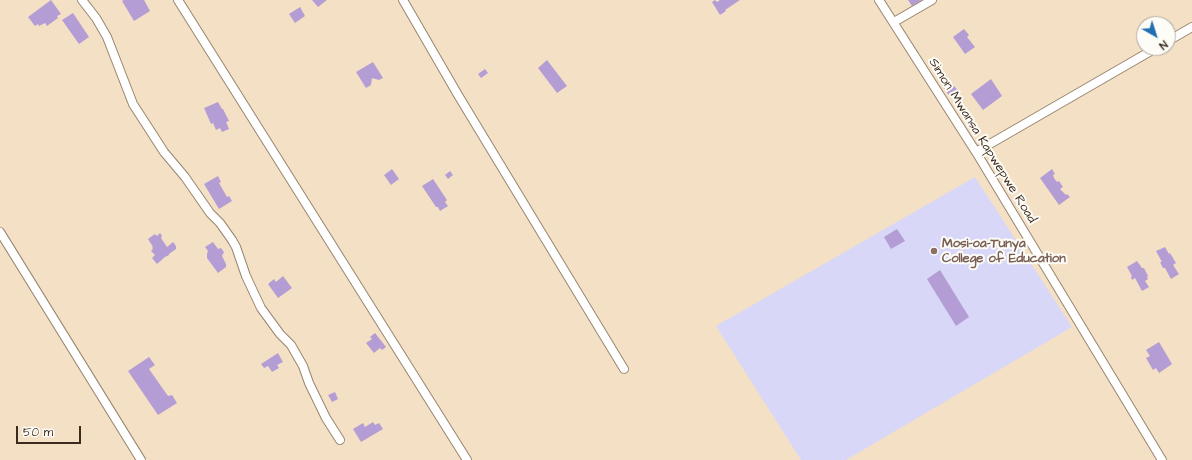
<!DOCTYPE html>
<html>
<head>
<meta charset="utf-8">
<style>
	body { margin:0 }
	#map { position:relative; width:1192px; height:460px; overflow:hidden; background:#f4e0c4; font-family:"Architects Daughter",sans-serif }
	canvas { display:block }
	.north { position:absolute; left:1136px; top:16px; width:40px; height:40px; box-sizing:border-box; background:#fdfcf7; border:1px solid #afa8a0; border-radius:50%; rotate:141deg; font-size:11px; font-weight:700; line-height:16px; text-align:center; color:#3b2a1e }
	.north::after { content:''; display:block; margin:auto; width:14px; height:18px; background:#1f6fb2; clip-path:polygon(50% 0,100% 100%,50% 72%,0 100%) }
	.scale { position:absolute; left:16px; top:426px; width:65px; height:18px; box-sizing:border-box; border:2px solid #3b2a1e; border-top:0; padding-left:5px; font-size:12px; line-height:14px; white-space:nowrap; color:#3b2a1e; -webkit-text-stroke:3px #fdfcf7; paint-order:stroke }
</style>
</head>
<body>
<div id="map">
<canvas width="1192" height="460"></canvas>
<div class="north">N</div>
<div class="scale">50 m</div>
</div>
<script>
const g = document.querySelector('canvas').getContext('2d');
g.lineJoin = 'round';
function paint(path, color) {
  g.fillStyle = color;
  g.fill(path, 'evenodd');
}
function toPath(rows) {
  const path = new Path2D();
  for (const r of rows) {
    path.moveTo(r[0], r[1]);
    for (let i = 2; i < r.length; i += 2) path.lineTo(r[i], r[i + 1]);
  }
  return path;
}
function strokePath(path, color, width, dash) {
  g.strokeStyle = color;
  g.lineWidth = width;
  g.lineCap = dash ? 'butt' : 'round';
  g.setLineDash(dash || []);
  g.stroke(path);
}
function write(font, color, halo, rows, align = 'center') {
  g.font = font + ' "Architects Daughter",sans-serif';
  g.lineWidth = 4;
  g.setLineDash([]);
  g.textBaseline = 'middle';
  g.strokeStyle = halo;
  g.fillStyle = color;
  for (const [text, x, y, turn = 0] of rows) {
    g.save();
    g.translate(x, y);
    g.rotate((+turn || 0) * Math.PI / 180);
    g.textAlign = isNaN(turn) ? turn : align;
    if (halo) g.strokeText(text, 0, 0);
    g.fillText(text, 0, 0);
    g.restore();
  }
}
const built = toPath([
	[975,177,1072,327,846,460,801,460,716,326]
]);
const building = toPath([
	[51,0,61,14,57,16,58,18,47,26,45,23,39,26,38,24,35,26,28,17],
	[124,0,144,0,150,11,134,21,122,1],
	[312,0,327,0,318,7],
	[715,0,717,2,720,0,740,0,725,10,726,11,720,15,712,2],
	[908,0,922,0,912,6],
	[300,7,305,16,295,23,289,14],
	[73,13,89,37,79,44,62,20],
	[964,29,969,35,967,37,975,47,965,54,953,37],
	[547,60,567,86,557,93,538,68],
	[373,62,383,78,379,80,372,78,371,85,366,88,356,72],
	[485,69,488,73,481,78,478,74],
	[991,79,1002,96,983,110,971,94],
	[951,82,958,91,950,97,944,88],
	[218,102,222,109,223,109,229,121,226,122,229,129,222,132,220,128,216,130,213,123,211,124,204,108],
	[392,169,399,179,391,185,384,175],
	[1052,169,1055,174,1053,175,1054,178,1057,182,1059,181,1063,187,1060,189,1066,195,1067,194,1070,197,1059,205,1040,178],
	[450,171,453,175,448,179,445,175],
	[218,176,221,182,219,183,227,197,229,196,232,201,219,209,204,184],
	[433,179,447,200,445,202,448,206,440,211,438,207,436,207,422,186],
	[897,229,905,241,891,249,884,237],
	[160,233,162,236,161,238,167,247,173,242,176,246,176,249,169,254,169,255,165,257,157,264,152,258,155,255,151,251,153,249,152,248,153,247,148,239,155,234,157,236],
	[213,242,218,249,221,248,224,252,222,256,226,264,226,267,218,273,207,258,207,254,208,251,205,247],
	[1165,247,1169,254,1170,253,1176,263,1173,265,1179,274,1171,279,1165,268,1163,268,1160,262,1162,262,1156,251],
	[1137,261,1142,268,1144,268,1148,276,1147,277,1148,279,1145,281,1149,287,1142,291,1135,278,1132,280,1131,277,1132,276,1127,267],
	[940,270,969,317,956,326,927,279],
	[283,276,292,288,278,298,268,284,274,279,276,282],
	[375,333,386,347,382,350,380,348,374,353,366,343,372,339,370,337],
	[1159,342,1172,364,1159,373,1156,368,1153,370,1146,358,1150,356,1146,350],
	[278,353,283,362,277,365,279,368,272,372,268,366,264,368,261,364],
	[149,357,155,365,149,369,168,396,172,395,177,403,158,415,128,371],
	[335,392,338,399,332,402,328,395],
	[373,422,375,425,379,423,383,429,361,442,353,429,363,423,365,427]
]);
const minor = toPath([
	[82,0,96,18,107,37,133,104,164,152,185,177,210,213,220,223,232,240,236,247,246,276,261,308,280,334,291,345,303,366,309,383,326,418,340,440],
	[178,0,467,460],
	[403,0,458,95,624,369],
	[879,0,976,152,1162,460],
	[894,22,932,0],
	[1168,41,1192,27],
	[976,152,1156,48],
	[0,232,141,460]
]);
const markers = [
	[934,251,4,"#8d6e63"]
];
const streetNames = [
	["Simon Mwansa Kapwepwe Road",982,141,58]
];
const educationNames = [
	["Mosi-oa-Tunya",942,244],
	["College of Education",942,259]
];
paint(built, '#d8d7f8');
paint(building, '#b49dd4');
strokePath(minor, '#988571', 10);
strokePath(minor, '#fff', 8);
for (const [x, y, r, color] of markers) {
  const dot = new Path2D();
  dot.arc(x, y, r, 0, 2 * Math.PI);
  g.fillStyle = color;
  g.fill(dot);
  strokePath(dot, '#fdfcf7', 1.5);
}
write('13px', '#3b2a1e', '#fdfcf7', streetNames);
write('bold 13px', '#785e54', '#fdfcf7', educationNames, 'left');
</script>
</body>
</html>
